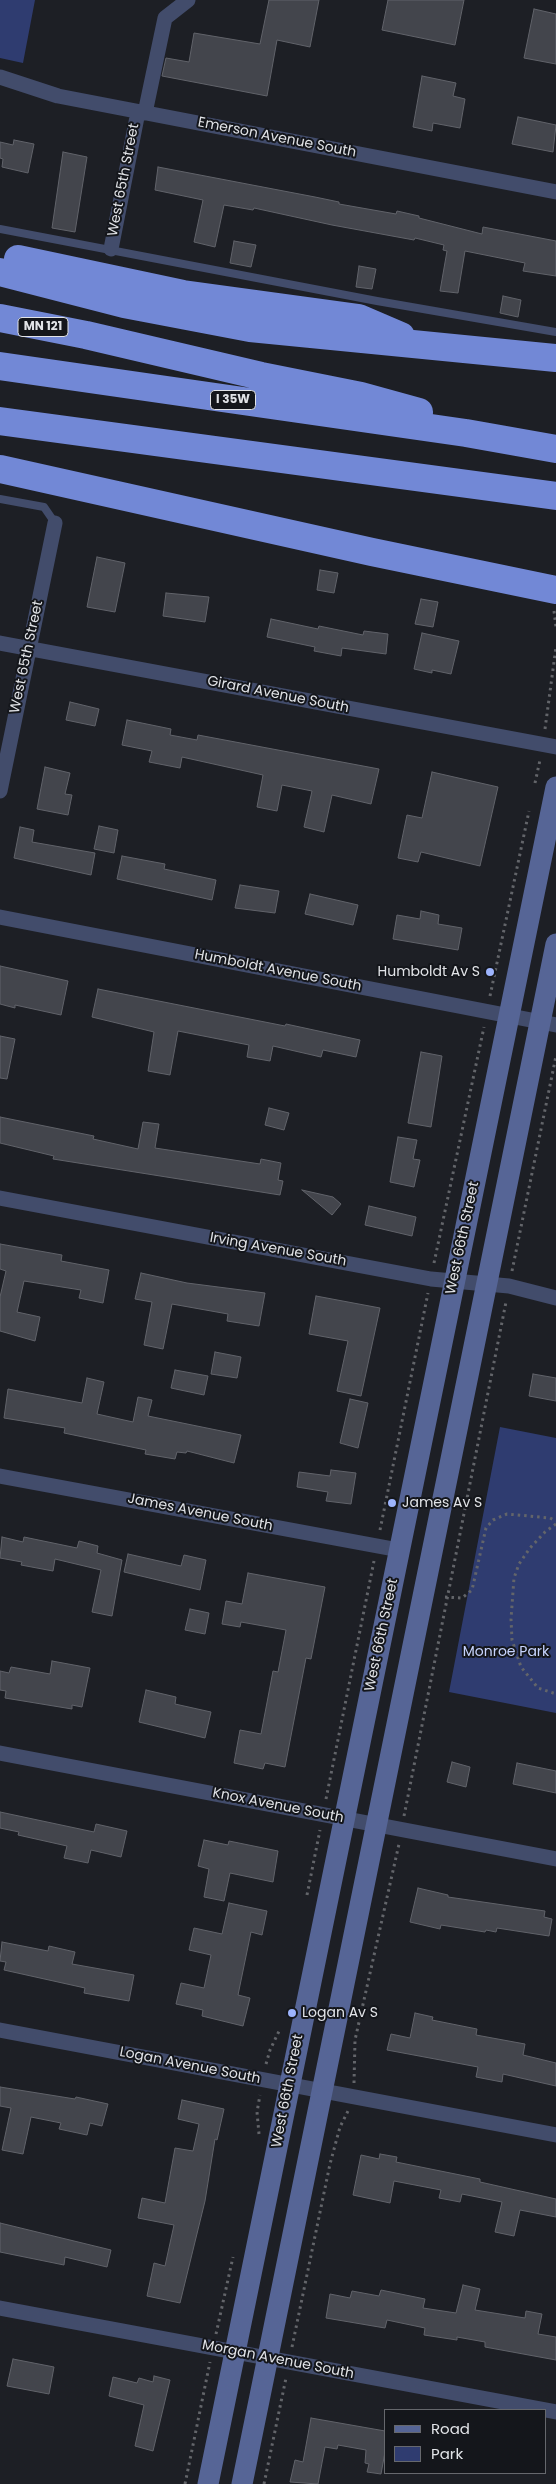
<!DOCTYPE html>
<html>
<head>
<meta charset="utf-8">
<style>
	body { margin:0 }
	#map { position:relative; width:556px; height:2484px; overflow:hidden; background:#1d1f25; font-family:Poppins,sans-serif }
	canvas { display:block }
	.legend { position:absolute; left:384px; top:2409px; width:162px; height:65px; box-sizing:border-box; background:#14161b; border:1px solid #66686d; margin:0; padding:6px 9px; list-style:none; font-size:15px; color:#e1e3e7 }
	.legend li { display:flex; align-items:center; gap:10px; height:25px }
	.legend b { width:25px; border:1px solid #66686d }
</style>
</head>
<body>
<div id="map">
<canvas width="556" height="2484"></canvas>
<ul class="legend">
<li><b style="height:6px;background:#566596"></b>Road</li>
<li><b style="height:14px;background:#2f3c70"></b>Park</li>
</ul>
</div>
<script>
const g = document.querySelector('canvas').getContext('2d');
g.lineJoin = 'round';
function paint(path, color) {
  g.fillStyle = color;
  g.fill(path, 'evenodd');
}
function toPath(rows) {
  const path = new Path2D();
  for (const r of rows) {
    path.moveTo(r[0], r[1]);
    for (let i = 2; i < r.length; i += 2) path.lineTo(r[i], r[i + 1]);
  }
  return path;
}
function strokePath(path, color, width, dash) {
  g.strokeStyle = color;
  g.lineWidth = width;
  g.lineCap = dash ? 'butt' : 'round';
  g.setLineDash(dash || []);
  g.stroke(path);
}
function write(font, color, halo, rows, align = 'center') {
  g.font = font + ' Poppins,sans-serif';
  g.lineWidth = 4;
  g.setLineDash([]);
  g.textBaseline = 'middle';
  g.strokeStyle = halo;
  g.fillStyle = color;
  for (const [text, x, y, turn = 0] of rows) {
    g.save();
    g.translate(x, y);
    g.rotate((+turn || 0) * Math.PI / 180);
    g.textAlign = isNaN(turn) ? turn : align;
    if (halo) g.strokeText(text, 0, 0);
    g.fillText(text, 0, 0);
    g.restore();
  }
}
const green = toPath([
	[0,0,35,0,23,63,0,58],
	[500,1427,556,1438,556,1713,449,1692]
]);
const building = toPath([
	[269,0,319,0,310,47,277,40,267,96,162,76,166,58,189,62,194,33,260,44,269,0],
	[388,0,464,0,455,45,382,30,388,0],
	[534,9,556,14,556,64,524,58,534,9],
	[422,76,456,83,453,96,465,99,460,128,433,123,432,131,413,127,422,76],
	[518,117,556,125,553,152,512,144,518,117],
	[14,140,34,144,28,173,2,167,3,159,0,158,0,142,13,145,14,140],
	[63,152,87,157,75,232,52,228,63,152],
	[158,167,315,197,339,202,339,204,396,214,397,211,419,216,419,218,482,234,483,227,556,241,556,276,523,271,525,263,465,251,458,293,440,291,447,251,443,250,444,245,415,238,414,240,332,225,254,208,253,210,224,205,215,247,194,242,203,200,155,190,158,167],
	[234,241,256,245,251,267,230,263,234,241],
	[359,266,376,269,372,289,356,287,359,266],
	[503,296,521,300,518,317,500,313,503,296],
	[97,557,125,563,115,612,87,607,97,557],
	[320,570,338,573,334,593,317,590,320,570],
	[166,593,209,597,205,622,163,616,166,593],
	[421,599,438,602,433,627,415,624,421,599],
	[271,619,318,629,319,626,363,635,364,631,388,634,386,654,342,648,341,656,314,651,315,647,267,637,271,619],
	[422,633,459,641,451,674,432,670,432,673,414,669,422,633],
	[70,702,99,709,95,726,66,720,70,702],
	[127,720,171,729,170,735,197,740,198,735,379,769,371,804,332,795,324,832,304,827,312,791,282,785,277,811,257,807,263,775,182,757,180,768,149,762,152,751,122,745,127,720],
	[45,767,70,773,65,794,72,795,68,815,37,809,45,767],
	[432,772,498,787,480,866,421,852,418,862,398,858,407,815,422,818,432,772],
	[99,826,118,830,114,853,94,849,99,826],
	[20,827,34,830,32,842,95,853,91,875,14,858,20,827],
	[122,856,165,864,164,869,216,880,212,900,117,879,122,856],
	[240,885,279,891,275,913,235,908,240,885],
	[310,894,358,905,353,925,305,914,310,894],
	[421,911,439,915,438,924,462,928,458,950,393,939,397,915,420,919,421,911],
	[0,966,68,981,61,1015,15,1005,15,1008,0,1004,0,966],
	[98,989,285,1026,286,1024,360,1040,356,1057,323,1050,321,1057,273,1046,270,1061,247,1057,249,1045,178,1031,170,1075,148,1071,154,1032,92,1017,98,989],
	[0,1036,15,1039,7,1079,0,1078,0,1036],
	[421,1052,442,1056,431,1127,408,1123,421,1052],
	[269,1108,289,1113,284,1130,265,1125,269,1108],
	[0,1117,94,1136,93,1139,138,1149,143,1122,159,1124,155,1148,260,1164,261,1159,281,1163,278,1180,283,1181,280,1195,53,1159,54,1156,0,1143,0,1117],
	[398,1137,417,1140,413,1159,420,1160,414,1187,390,1182,398,1137],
	[302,1190,333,1197,341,1204,332,1215,302,1190],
	[369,1206,416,1217,412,1236,365,1225,369,1206],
	[0,1244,62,1255,61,1261,109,1270,103,1303,79,1298,81,1290,24,1281,17,1312,40,1317,35,1341,0,1331,0,1297,6,1271,0,1269,0,1244],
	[141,1273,187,1283,265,1293,259,1326,227,1321,228,1314,172,1304,163,1349,144,1345,152,1302,135,1299,141,1273],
	[316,1296,380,1308,361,1396,337,1391,348,1341,309,1334,316,1296],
	[215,1352,241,1357,237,1378,211,1374,215,1352],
	[175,1370,208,1376,204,1395,171,1388,175,1370],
	[533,1374,556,1378,556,1401,529,1396,533,1374],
	[87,1378,104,1382,97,1414,133,1422,138,1397,152,1400,148,1416,241,1435,234,1463,187,1451,186,1453,177,1452,175,1459,145,1454,146,1450,64,1433,65,1428,4,1418,8,1389,82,1403,87,1378],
	[350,1399,368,1403,358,1448,340,1443,350,1399],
	[331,1470,356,1473,351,1504,326,1501,328,1492,297,1487,299,1472,330,1476,331,1470],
	[2,1537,23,1542,24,1537,77,1548,79,1541,98,1546,97,1553,122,1560,112,1616,92,1612,101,1570,55,1559,53,1571,21,1565,22,1562,0,1558,2,1537],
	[128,1554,181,1566,184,1555,206,1560,200,1590,124,1572,128,1554],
	[248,1573,325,1587,311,1659,306,1658,285,1767,265,1763,263,1769,234,1763,240,1730,261,1734,273,1671,278,1672,286,1630,241,1622,240,1627,222,1624,226,1601,242,1604,248,1573],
	[190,1609,209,1613,205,1634,185,1630,190,1609],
	[52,1661,90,1668,82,1707,72,1705,72,1709,5,1698,6,1691,0,1690,0,1671,9,1673,11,1667,50,1674,52,1661],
	[146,1690,176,1697,175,1704,211,1712,205,1738,139,1722,146,1690],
	[452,1762,470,1767,466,1787,447,1782,452,1762],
	[517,1763,556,1771,556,1793,513,1784,517,1763],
	[0,1812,94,1832,96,1824,127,1831,121,1857,91,1850,88,1863,64,1858,67,1846,18,1835,19,1832,0,1828,0,1812],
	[204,1840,228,1845,229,1841,278,1851,273,1882,230,1873,224,1901,204,1897,209,1869,198,1866,204,1840],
	[418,1888,448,1895,448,1897,545,1911,544,1917,552,1919,549,1936,497,1928,496,1932,486,1930,485,1932,441,1925,440,1929,410,1922,418,1888],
	[229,1903,267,1911,262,1935,251,1932,238,1995,250,1998,243,2026,202,2016,203,2010,176,2004,181,1983,204,1988,211,1955,189,1950,194,1928,222,1934,229,1903],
	[2,1942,48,1951,49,1946,75,1952,72,1964,134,1975,129,2001,84,1993,85,1988,4,1970,6,1962,0,1961,2,1942],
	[415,2013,433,2017,432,2020,477,2029,476,2035,525,2044,523,2055,556,2063,556,2086,503,2074,502,2082,476,2077,478,2067,387,2050,391,2034,410,2038,415,2013],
	[0,2087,75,2099,76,2097,108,2104,102,2126,90,2123,87,2135,59,2129,61,2123,31,2117,23,2154,2,2150,11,2108,0,2106,0,2087],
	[182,2100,224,2109,217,2140,215,2139,205,2201,180,2303,147,2296,154,2263,165,2266,174,2225,138,2218,142,2198,165,2203,175,2148,193,2151,199,2124,178,2119,182,2100],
	[380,2154,397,2157,396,2162,480,2179,480,2182,556,2199,556,2217,520,2210,514,2236,495,2232,502,2202,462,2194,460,2202,439,2198,441,2190,394,2181,390,2203,353,2195,361,2155,379,2159,380,2154],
	[0,2223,111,2250,107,2267,65,2257,64,2265,0,2252,0,2223],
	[463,2285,480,2289,475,2310,525,2318,526,2311,542,2314,538,2334,556,2337,556,2360,485,2347,485,2342,457,2337,457,2340,424,2335,425,2328,387,2320,385,2328,326,2318,330,2294,350,2298,352,2291,379,2296,381,2290,425,2299,423,2308,456,2313,463,2285],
	[13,2359,54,2367,49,2394,7,2386,13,2359],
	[154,2376,170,2380,153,2451,135,2446,144,2405,109,2396,113,2377,137,2383,139,2378,153,2382,154,2376],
	[311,2418,385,2431,385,2452,381,2474,367,2472,369,2464,365,2463,366,2450,338,2445,337,2449,325,2447,318,2484,290,2482,295,2460,303,2462,311,2418]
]);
const path = toPath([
	[554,611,556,627],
	[545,729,556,647],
	[535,783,540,760],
	[490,996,529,811],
	[434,1263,484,1027],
	[512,1271,556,1056],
	[556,1524,545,1532,530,1548,519,1564,514,1578,511,1619,512,1640,521,1667,538,1688,556,1694],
	[380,1530,428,1293],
	[445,1597,462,1598,472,1590,486,1528,493,1520,507,1514,550,1518,556,1521],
	[326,1799,374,1561],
	[404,1816,506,1302],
	[307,1895,320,1830],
	[266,2064,270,2050,280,2029],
	[354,2083,355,2040,399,1844],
	[259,2134,257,2112,260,2095],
	[216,2334,233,2257],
	[292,2347,330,2164,340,2127,348,2111],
	[185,2484,210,2362],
	[264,2484,286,2378]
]);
const service = toPath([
	[0,229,377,301,556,332],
	[0,499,44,507,55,523]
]);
const minor = toPath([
	[0,77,58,96,556,192],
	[145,113,165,18,188,0],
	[111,249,138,112],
	[0,643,556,747],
	[0,791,55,523],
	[0,917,556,1025],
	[0,1198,431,1279,509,1286,556,1298],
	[0,1476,399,1550],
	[0,1753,556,1859],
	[0,2030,556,2135],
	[0,2308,556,2412]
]);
const secondary = toPath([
	[208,2484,556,787],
	[242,2484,556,944]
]);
const motorway = toPath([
	[18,259,183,294,359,318,401,336],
	[0,272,124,304,250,328,556,358],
	[0,318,86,335,261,376,361,396,419,412],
	[0,366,466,433,556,449],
	[0,421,556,496],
	[0,469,372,552,556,590]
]);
const markers = [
	[490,972,5,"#9db4fd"],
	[392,1503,5,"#9db4fd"],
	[292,2013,5,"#9db4fd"]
];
const shields = [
	[43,327,50],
	[233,400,45]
];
const shieldNames = [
	["MN 121",43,327],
	["I 35W",233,400]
];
const streetNames = [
	["Emerson Avenue South",277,138,11],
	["West 65th Street",124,180,-79],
	["West 65th Street",27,657,-78],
	["Girard Avenue South",278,695,11],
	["Humboldt Avenue South",278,971,11],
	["West 66th Street",463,1238,-78],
	["Irving Avenue South",278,1250,10],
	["James Avenue South",200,1513,11],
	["West 66th Street",382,1635,-78],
	["Knox Avenue South",278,1806,11],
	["Logan Avenue South",190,2066,11],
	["West 66th Street",288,2091,-79],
	["Morgan Avenue South",278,2360,11]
];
const poiNames = [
	["Humboldt Av S",480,972,"right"],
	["James Av S",402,1503],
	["Logan Av S",302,2013]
];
const parkNames = [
	["Monroe Park",506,1652]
];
paint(green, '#2f3c70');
paint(building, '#43454c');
strokePath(building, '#61636a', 1);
strokePath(path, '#63656a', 3, [2.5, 4]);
strokePath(service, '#424c6b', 8);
strokePath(minor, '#424c6b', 15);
strokePath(secondary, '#566596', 21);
strokePath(motorway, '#7288d6', 28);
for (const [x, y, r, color] of markers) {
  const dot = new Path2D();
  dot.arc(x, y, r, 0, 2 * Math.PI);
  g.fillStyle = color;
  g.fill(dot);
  strokePath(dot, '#14161b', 2);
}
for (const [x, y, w] of shields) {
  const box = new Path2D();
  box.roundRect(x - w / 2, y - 9.5, w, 19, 4);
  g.fillStyle = '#14161b';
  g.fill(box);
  strokePath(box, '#e1e3e7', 1);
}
write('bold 12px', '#e1e3e7', null, shieldNames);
write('14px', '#e1e3e7', '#14161b', streetNames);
write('14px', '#e1e3e7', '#14161b', poiNames, 'left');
write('14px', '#c7d4fe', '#14161b', parkNames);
</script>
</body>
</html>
